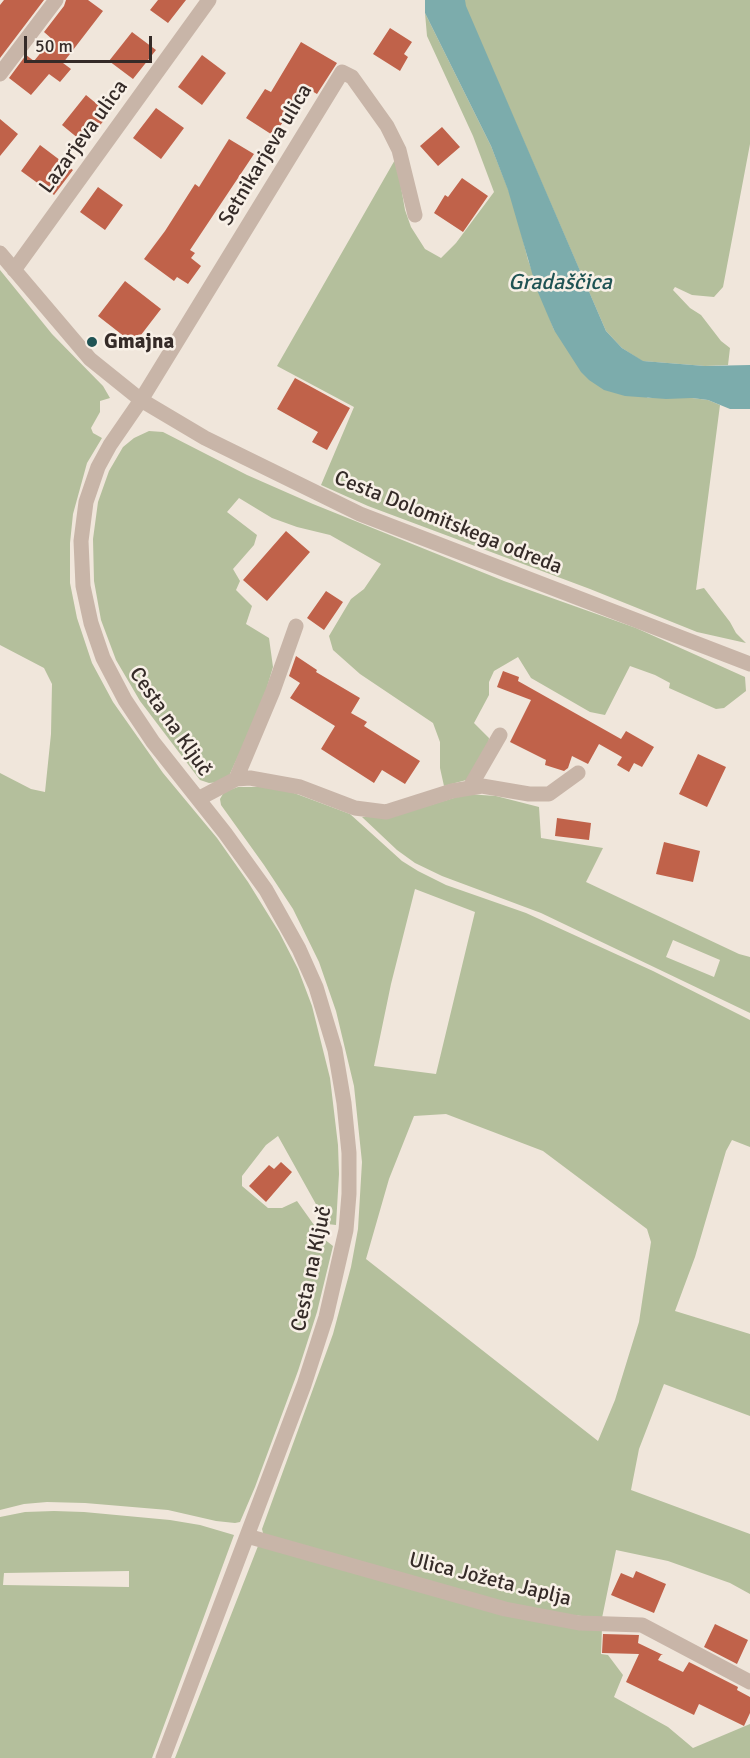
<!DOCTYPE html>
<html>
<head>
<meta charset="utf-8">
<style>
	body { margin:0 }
	#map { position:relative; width:750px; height:1758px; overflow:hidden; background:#f0e6db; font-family:Signika,sans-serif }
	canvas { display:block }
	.scale { position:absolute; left:24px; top:36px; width:128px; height:27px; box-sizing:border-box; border:3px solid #352b28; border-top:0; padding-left:8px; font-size:18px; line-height:21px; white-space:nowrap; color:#352b28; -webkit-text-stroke:4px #f8f0e7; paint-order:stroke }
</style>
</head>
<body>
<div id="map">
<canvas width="750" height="1758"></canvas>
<div class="scale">50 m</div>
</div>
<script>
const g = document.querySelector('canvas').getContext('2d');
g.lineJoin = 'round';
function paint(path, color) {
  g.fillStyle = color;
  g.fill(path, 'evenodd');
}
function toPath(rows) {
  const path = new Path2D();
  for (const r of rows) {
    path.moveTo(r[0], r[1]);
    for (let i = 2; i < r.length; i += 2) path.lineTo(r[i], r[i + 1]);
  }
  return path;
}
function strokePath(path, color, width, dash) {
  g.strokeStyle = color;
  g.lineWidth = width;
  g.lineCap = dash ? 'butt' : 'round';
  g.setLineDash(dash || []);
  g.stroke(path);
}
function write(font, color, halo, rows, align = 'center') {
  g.font = font + ' Signika,sans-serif';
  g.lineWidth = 5;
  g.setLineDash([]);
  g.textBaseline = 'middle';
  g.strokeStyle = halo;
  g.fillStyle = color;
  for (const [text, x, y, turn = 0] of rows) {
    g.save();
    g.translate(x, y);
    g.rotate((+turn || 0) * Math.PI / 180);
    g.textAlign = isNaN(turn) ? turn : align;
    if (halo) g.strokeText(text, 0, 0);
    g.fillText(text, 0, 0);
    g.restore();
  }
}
const green = toPath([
	[465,0,750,0,750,144,723,287,714,297,692,295,675,287,673,290,690,308,701,315,721,341,730,348,728,365,705,366,642,361,622,348,606,331,465,6],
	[425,13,491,146,514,204,528,260,554,330,648,398,692,398,708,400,720,405,696,590,704,588,730,622,736,633,746,643,697,632,590,589,368,506,321,485,354,407,277,366,396,158,405,210,411,227,425,249,441,258,456,243,494,192,473,136,427,36],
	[0,270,52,334,103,386,110,398,100,401,100,412,91,428,93,433,102,438,87,463,73,514,70,543,70,583,77,618,92,663,113,702,163,773,217,838,248,882,279,932,298,969,312,1006,330,1078,338,1145,339,1174,336,1225,327,1224,278,1136,266,1145,242,1176,242,1186,268,1208,282,1208,297,1201,324,1239,333,1246,317,1312,298,1371,255,1487,240,1522,235,1523,216,1521,168,1510,85,1503,47,1502,24,1504,0,1510,0,773,31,789,45,792,51,734,52,684,44,668,0,645],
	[149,431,163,432,247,475,313,504,504,581,636,628,745,677,746,691,724,708,716,709,669,688,670,683,655,675,630,666,605,715,590,712,531,678,518,657,494,671,489,682,489,695,474,723,489,738,488,748,470,779,444,786,440,768,440,742,433,723,360,674,333,650,329,636,351,599,364,589,381,564,330,535,297,527,272,518,239,498,227,512,257,535,254,545,233,569,240,581,236,590,252,606,246,624,269,638,273,667,262,704,229,776,219,782,209,783,200,780,140,701,116,660,101,620,94,581,93,539,98,502,109,471,123,447,134,438],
	[238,787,264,787,294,793,350,814,402,861,418,871,446,885,526,913,653,971,750,1020,750,1147,732,1140,726,1151,695,1257,675,1311,750,1334,750,1416,664,1384,639,1449,631,1490,750,1534,750,1594,730,1583,668,1561,616,1550,602,1618,540,1612,268,1537,263,1533,262,1529,333,1334,351,1267,358,1229,362,1162,354,1086,336,1011,319,962,293,909,264,865,221,805,220,799,224,792],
	[415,889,475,912,436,1074,374,1066,391,984],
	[446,1114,543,1151,647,1229,651,1242,639,1322,615,1400,598,1441,366,1259,389,1179,414,1116],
	[467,794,496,796,539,807,541,838,603,848,586,882,739,954,750,957,750,1013,541,913,442,876,415,863,397,850,362,817,391,817],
	[673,940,720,960,714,977,666,957],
	[54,1511,84,1512,170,1520,200,1525,234,1535,152,1758,0,1758,0,1517,25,1512],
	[129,1571,129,1587,3,1585,4,1573],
	[258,1546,602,1628,601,1654,608,1655,623,1675,614,1697,668,1727,693,1748,750,1724,750,1758,175,1758]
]);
const water = toPath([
	[425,0,465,0,466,6,606,331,622,348,643,361,705,366,750,365,750,409,730,409,708,400,692,398,666,399,625,396,604,390,589,380,581,372,554,330,537,290,508,190,491,146,425,13]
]);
const building = toPath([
	[4,0,44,0,0,58,0,5],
	[66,0,88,0,103,11,63,63,71,69,60,82,49,74,31,95,9,78,26,55,34,61,52,39,44,32,64,6],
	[158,0,186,0,168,23,150,10],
	[390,28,412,42,404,54,408,57,400,71,373,54],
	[132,32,156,50,133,79,109,61],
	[301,42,337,63,317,94,305,87,274,136,246,118,265,89,271,92],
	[202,55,226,73,202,105,178,87],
	[86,95,109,114,85,144,62,125],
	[156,108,184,128,161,159,133,138],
	[0,119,18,134,0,156],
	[442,127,460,147,438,166,420,146],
	[229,139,254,154,190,250,195,253,191,258,201,266,188,284,177,277,174,281,144,259,165,231,195,184,199,187],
	[40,145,73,170,54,195,21,171],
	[462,178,488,196,463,232,434,213,445,195,448,197],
	[98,187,123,205,105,230,80,212],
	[125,281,161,309,134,344,98,316],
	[295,378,350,408,327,450,312,442,318,432,277,409],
	[286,531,310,552,267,601,243,580],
	[326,591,343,602,324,630,307,618],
	[296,656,317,670,316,672,360,698,351,713,367,722,364,726,420,761,405,784,382,770,374,783,321,749,335,726,290,698,300,683,289,676],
	[503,671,519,677,518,681,621,739,626,731,654,747,642,767,634,763,629,772,617,765,622,757,599,744,588,764,572,756,568,768,564,771,545,765,546,760,510,742,531,700,497,687],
	[698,754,726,767,707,807,679,794],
	[557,818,591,823,589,840,555,836],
	[664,842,700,851,693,882,656,874],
	[281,1162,292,1172,266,1202,249,1186,269,1165,274,1169],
	[636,1571,666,1584,654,1613,611,1595,621,1573,633,1578],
	[715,1624,748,1640,737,1664,704,1647],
	[603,1634,639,1635,638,1643,663,1655,661,1655,658,1660,683,1672,689,1662,738,1687,737,1690,750,1697,750,1713,744,1726,699,1704,694,1715,626,1682,639,1654,602,1653]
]);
const minor = toPath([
	[0,74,56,0],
	[0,253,90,359,141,400,205,438,360,514,750,664],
	[14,270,209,0],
	[236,779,273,691,296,626],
	[470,787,500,735],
	[198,799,236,779,250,778,300,787,355,808,386,812,452,791,482,786,529,794,549,794,578,773],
	[247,1536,505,1609,579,1623,642,1625,750,1682],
	[163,1758,304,1385,326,1317,346,1230,349,1194,349,1153,344,1103,335,1050,316,987,299,949,266,890,225,833,153,742,125,700,103,658,91,623,83,586,81,541,86,502,98,467,110,445,141,400,342,72,352,77,387,126,399,150,415,215]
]);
const markers = [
	[92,342,6,"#1f5354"]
];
const streetNames = [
	["Lazarjeva ulica",84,137,-54],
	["Setnikarjeva ulica",266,155,-59],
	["Cesta Dolomitskega odreda",448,523,22],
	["Cesta na Ključ",170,722,55],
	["Cesta na Ključ",312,1269,-78],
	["Ulica Jožeta Japlja",490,1580,14]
];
const poiNames = [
	["Gmajna",104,342]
];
const waterNames = [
	["Gradaščica",560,283]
];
paint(green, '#b4bf9c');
paint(water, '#7cacac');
paint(building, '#c0624a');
strokePath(minor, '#c8b5a8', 15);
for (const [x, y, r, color] of markers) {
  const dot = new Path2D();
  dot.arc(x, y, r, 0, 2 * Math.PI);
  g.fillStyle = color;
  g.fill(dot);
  strokePath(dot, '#f8f0e7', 2);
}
write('21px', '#352b28', '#f8f0e7', streetNames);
write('bold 21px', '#352b28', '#f8f0e7', poiNames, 'left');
write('italic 22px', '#1f5354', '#f8f0e7', waterNames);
</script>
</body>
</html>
